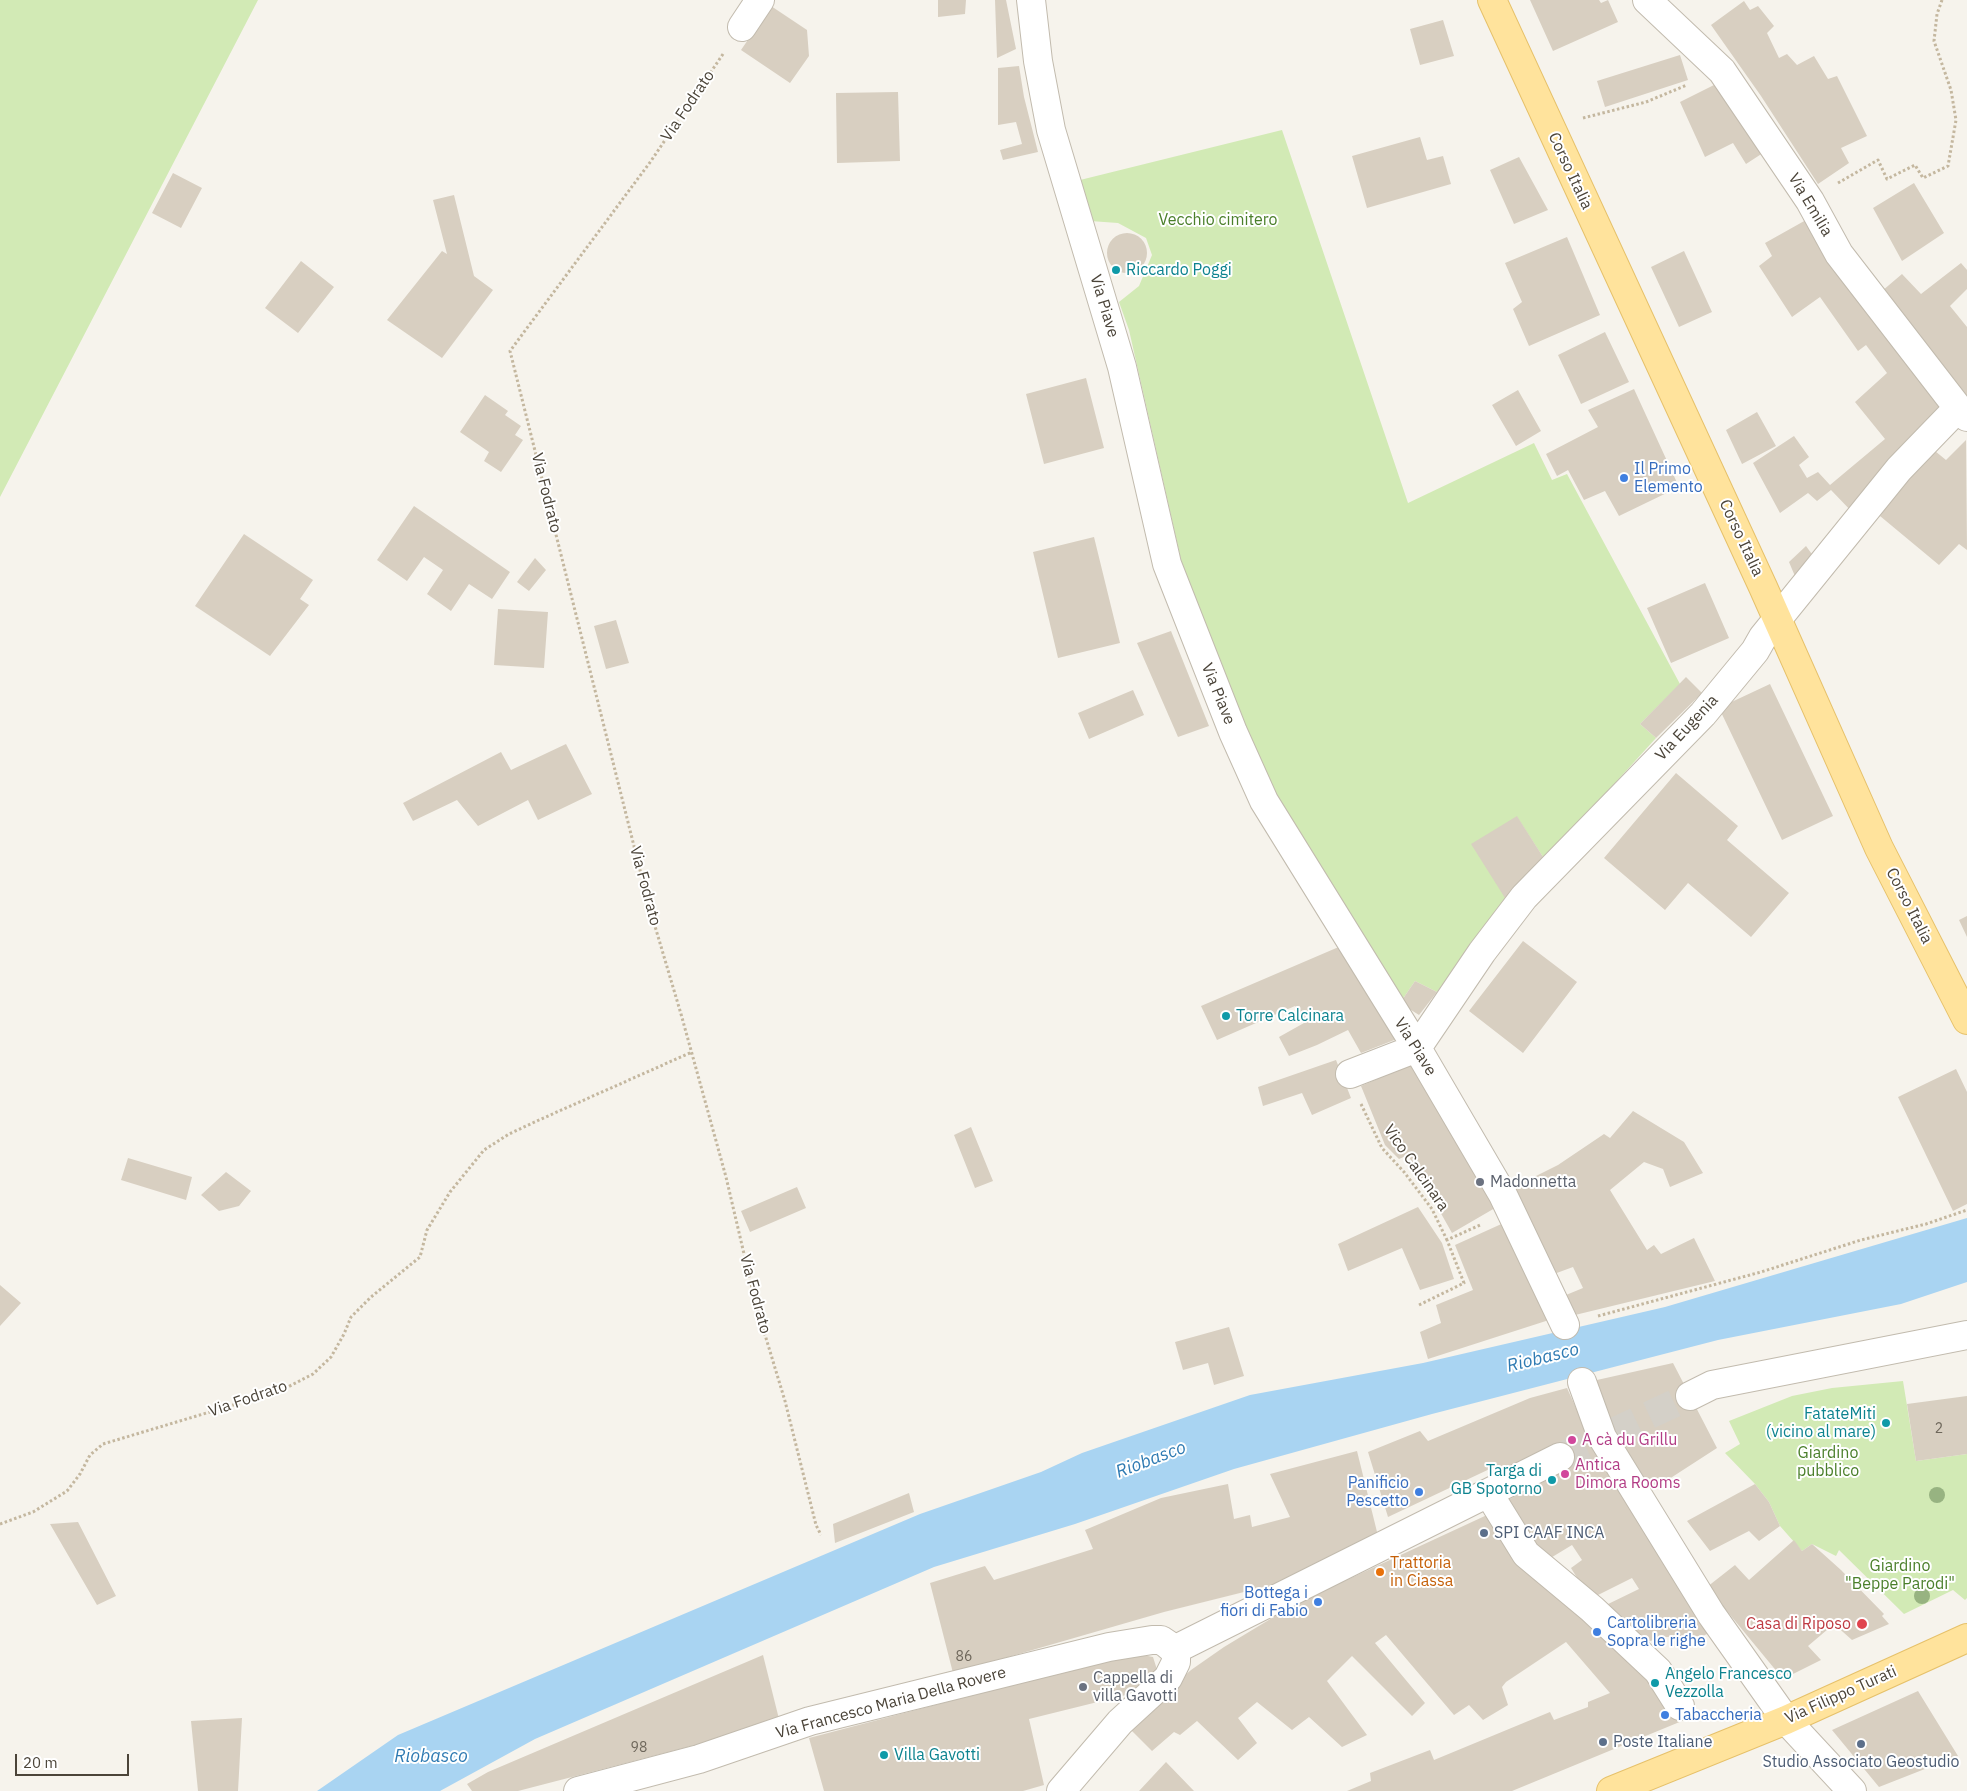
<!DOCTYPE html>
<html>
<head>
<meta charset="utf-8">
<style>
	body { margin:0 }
	#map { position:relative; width:1967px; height:1791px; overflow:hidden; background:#f6f3ec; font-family:"IBM Plex Sans",sans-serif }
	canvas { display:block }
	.scale { position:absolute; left:15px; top:1754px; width:114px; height:22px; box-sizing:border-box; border:2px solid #4b4439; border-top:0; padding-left:6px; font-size:15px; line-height:18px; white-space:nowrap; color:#4b4439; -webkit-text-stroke:4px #fff; paint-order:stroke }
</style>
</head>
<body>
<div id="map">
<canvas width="1967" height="1791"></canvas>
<div class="scale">20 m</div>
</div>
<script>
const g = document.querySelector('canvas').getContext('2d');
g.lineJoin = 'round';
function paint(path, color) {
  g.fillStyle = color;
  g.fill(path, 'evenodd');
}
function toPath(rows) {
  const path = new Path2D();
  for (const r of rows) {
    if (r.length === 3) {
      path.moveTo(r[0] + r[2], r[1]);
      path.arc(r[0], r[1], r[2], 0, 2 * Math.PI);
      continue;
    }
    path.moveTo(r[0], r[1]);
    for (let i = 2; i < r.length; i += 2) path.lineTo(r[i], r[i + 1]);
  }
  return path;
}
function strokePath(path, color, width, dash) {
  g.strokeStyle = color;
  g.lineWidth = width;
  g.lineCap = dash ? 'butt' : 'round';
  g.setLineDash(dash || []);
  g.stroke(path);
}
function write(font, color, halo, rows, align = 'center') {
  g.font = font + ' "IBM Plex Sans",sans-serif';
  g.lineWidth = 4;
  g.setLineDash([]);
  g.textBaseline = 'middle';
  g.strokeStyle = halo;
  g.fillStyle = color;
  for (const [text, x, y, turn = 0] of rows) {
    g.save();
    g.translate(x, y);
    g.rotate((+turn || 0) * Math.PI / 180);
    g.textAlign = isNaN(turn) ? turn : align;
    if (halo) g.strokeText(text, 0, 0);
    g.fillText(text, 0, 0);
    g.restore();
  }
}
const green = toPath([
	[0,0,258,0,0,497],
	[1282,130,1408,503,1534,443,1552,480,1567,474,1680,684,1640,724,1656,738,1545,860,1517,817,1505,898,1437,992,1415,981,1400,1003,1273,796,1186,582,1129,330,1119,302,1139,286,1152,255,1146,238,1118,223,1090,221,1076,181],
	[1903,1381,1916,1461,1967,1454,1967,1598,1965,1600,1953,1590,1904,1614,1839,1550,1836,1556,1812,1544,1802,1551,1780,1526,1769,1502,1755,1484,1725,1453,1740,1444,1729,1421,1792,1396,1832,1388]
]);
const water = toPath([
	[1967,1218,1967,1282,1901,1304,1718,1340,1432,1414,1234,1469,1075,1524,934,1567,535,1739,440,1791,317,1791,398,1735,920,1514,1041,1472,1082,1453,1250,1395,1423,1363,1665,1307]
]);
const building = toPath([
	[938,0,966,0,965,14,938,17],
	[995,0,1006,0,1016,49,997,58],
	[1530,0,1599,0,1601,3,1608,0,1618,22,1553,51],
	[1744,1,1750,10,1758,6,1774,26,1767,33,1779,58,1787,54,1797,65,1814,56,1828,79,1837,76,1867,136,1841,148,1849,163,1818,184,1761,96,1711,25],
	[771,6,807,30,809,56,790,83,741,50],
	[1443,20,1454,56,1420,65,1410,29],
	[1680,55,1688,80,1605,107,1597,81],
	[1019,66,1024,97,1038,152,1003,160,1000,150,1022,144,1016,122,998,125,998,68],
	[1722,81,1766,151,1746,164,1733,143,1705,157,1680,102],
	[898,92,900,161,837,163,836,93],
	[1420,137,1427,160,1443,156,1451,184,1367,208,1352,156],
	[1519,157,1548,210,1514,224,1490,170],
	[173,173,202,188,181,228,152,213],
	[1914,183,1944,233,1902,261,1873,208],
	[454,195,474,276,493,290,442,358,387,320,442,251,447,254,433,200],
	[1806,220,1947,408,1855,515,1831,490,1817,501,1808,493,1780,513,1753,463,1794,436,1809,457,1799,465,1807,478,1818,472,1830,485,1885,439,1855,402,1887,373,1866,345,1858,351,1820,297,1792,317,1759,266,1772,256,1765,243],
	[1127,253,20],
	[1567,237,1600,315,1529,346,1513,309,1522,302,1505,263],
	[1684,251,1712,312,1679,327,1651,267],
	[301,261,334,287,298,333,265,308],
	[1961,263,1967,270,1967,289,1950,306,1967,327,1967,399,1882,291,1902,274,1921,294],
	[1605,332,1629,382,1581,404,1558,355],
	[1086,378,1104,448,1044,464,1026,394],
	[1634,389,1679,487,1619,516,1605,491,1584,500,1568,470,1557,476,1546,454,1598,427,1588,410],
	[1518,390,1541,431,1516,446,1492,405],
	[485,395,508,411,505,415,521,426,515,435,523,440,501,472,484,461,489,452,460,432],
	[1757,412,1776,446,1742,464,1726,430],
	[1966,440,1967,550,1959,544,1939,565,1880,516,1908,478,1935,451,1946,460],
	[414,506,510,572,492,599,469,584,451,611,427,594,443,570,424,557,407,581,377,560],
	[244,534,313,580,300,599,309,605,270,656,195,606],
	[1094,537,1120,643,1058,658,1033,552],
	[1806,546,1814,557,1797,581,1789,562],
	[535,558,546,570,529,591,517,582],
	[1705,583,1729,638,1671,663,1647,608],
	[498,609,548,612,544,668,494,665],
	[616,620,629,663,606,669,594,626],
	[1171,631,1209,726,1178,737,1137,643],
	[1686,677,1702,693,1656,738,1640,724],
	[1770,684,1833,816,1782,840,1720,710,1723,706],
	[1133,690,1144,715,1089,739,1078,713],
	[566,744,592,794,538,820,528,800,478,826,457,800,413,821,403,803,501,752,511,770],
	[1676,773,1738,826,1727,840,1789,893,1751,937,1688,883,1665,910,1604,858],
	[1517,816,1545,860,1505,898,1471,844],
	[1967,916,1967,937,1959,920],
	[1523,941,1577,982,1523,1053,1469,1011],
	[1341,946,1402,1037,1361,1053,1348,1030,1317,1045,1289,1056,1279,1037,1304,1023,1295,1006,1217,1040,1201,1006],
	[1415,981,1437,992,1419,1015,1400,1003],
	[1336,1060,1351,1098,1312,1115,1302,1093,1263,1106,1258,1087],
	[1414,1063,1495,1208,1452,1233,1408,1155,1399,1159,1385,1145,1361,1086],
	[1956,1069,1967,1092,1967,1204,1953,1211,1898,1097],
	[1633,1111,1684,1142,1703,1173,1670,1187,1663,1169,1644,1162,1610,1190,1647,1250,1654,1245,1661,1254,1694,1238,1715,1281,1575,1315,1566,1295,1583,1288,1573,1267,1554,1274,1508,1190,1558,1165,1604,1134,1610,1138],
	[971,1127,993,1181,975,1188,954,1135],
	[128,1158,192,1177,186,1200,121,1180],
	[226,1172,251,1191,239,1206,219,1211,201,1195],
	[797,1187,806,1208,750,1232,741,1211],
	[1418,1207,1442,1243,1454,1279,1420,1290,1402,1248,1348,1271,1338,1244],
	[1508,1221,1549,1320,1428,1359,1420,1332,1441,1323,1436,1305,1473,1290,1455,1245],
	[0,1285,21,1303,0,1326],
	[1229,1327,1244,1376,1214,1385,1208,1363,1183,1370,1175,1342],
	[1673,1363,1717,1448,1649,1492,1611,1433,1588,1382],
	[1567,1388,1585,1428,1713,1631,1703,1636,1666,1637,1642,1643,1604,1606,1639,1589,1632,1578,1590,1599,1571,1568,1582,1560,1572,1545,1544,1562,1506,1501,1566,1470,1558,1451,1502,1479,1496,1466,1388,1517,1368,1452,1420,1431,1428,1441,1530,1398],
	[1967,1396,1967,1454,1916,1461,1907,1404],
	[1357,1451,1379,1540,1276,1584,1164,1612,953,1673,930,1583,985,1566,994,1580,1093,1549,1085,1530,1161,1498,1228,1484,1234,1519,1250,1515,1252,1527,1290,1517,1270,1474],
	[1755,1484,1769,1502,1780,1526,1759,1541,1749,1531,1710,1551,1687,1521],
	[909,1493,914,1512,835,1543,833,1524],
	[1487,1515,1597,1622,1682,1721,1512,1791,1347,1791,1371,1781,1370,1773,1430,1750,1434,1760,1550,1712,1554,1720,1588,1707,1588,1702,1610,1693,1566,1642,1506,1682,1502,1687,1508,1705,1483,1720,1469,1705,1454,1715,1386,1635,1375,1643,1425,1703,1412,1716,1352,1656,1327,1681,1367,1735,1342,1747,1309,1717,1292,1730,1257,1702,1238,1718,1257,1743,1238,1760,1197,1721,1180,1735,1174,1732,1152,1751,1127,1726,1191,1670,1224,1647,1282,1612,1325,1590],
	[78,1522,116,1596,97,1605,50,1524],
	[1794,1540,1802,1551,1812,1544,1841,1570,1884,1614,1882,1616,1889,1624,1852,1640,1834,1624,1808,1646,1821,1660,1783,1679,1707,1587,1735,1565,1749,1580],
	[1133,1653,1153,1657,1160,1679,1138,1692,1029,1719,1044,1785,1023,1791,824,1791,809,1738],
	[763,1655,780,1723,518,1791,472,1791,467,1784,488,1772],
	[1918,1691,1958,1756,1879,1787,1832,1730],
	[242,1718,238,1791,198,1791,191,1721],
	[1166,1762,1194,1791,1139,1791]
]);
const minorTunnel = toPath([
	[1611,1433,1690,1396],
	[1560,1457,1593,1442]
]);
const path = toPath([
	[723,54,651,161,510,351,649,906,681,1014,726,1177,756,1305,785,1401,816,1525,821,1535],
	[1583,118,1646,102,1687,85],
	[1838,183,1878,160,1887,179,1915,165,1923,178,1948,166,1956,120,1951,90,1934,41,1937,14,1942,0],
	[1361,1104,1382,1148,1404,1172,1432,1209,1447,1240],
	[1419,1305,1464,1283,1447,1240,1480,1225],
	[1598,1316,1761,1272,1861,1240,1926,1224,1967,1210],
	[0,1524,33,1512,67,1491,80,1474,90,1455,103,1444,280,1391,313,1374,331,1357,344,1334,351,1317,371,1297,420,1257,427,1230,450,1192,484,1150,509,1134,539,1120,692,1052]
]);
const minor = toPath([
	[1031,0,1038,61,1051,130,1122,367,1167,564,1233,732,1264,801,1417,1048,1503,1195,1565,1325],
	[1647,0,1722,71,1810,201,1839,254,1958,408,1967,417],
	[742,27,760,0],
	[1417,1048,1482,952,1524,897,1703,714,1755,651,1763,637,1899,469,1958,408],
	[1350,1074,1417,1048],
	[1582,1382,1602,1437,1711,1614,1786,1720,1852,1791],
	[1690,1396,1712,1385,1967,1335],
	[1489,1494,1526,1554,1592,1609,1658,1671,1680,1706],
	[1174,1650,1560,1457],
	[578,1791,699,1759,810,1721,1109,1647,1152,1640,1161,1640,1167,1644,1174,1650,1176,1657,1176,1662,1168,1678,1120,1722,1061,1791]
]);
const major = toPath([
	[1492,0,1763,587,1879,848,1967,1020],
	[1611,1791,1786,1720,1967,1638]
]);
const trees = [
	[1937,1495],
	[1922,1596]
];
const markers = [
	[1116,270,5,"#0f9aa8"],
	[1624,478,5,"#3f7fe0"],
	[1226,1016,5,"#0f9aa8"],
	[1480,1182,5,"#6b7280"],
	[1886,1423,5,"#0f9aa8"],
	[1572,1440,5,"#d1479c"],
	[1565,1474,5,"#d1479c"],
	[1552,1480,5,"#0f9aa8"],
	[1419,1492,5,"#3f7fe0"],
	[1484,1533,5,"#5c6f8a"],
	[1380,1572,5,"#e8710a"],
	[1318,1602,5,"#3f7fe0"],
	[1862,1624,6,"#e0444e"],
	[1597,1632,5,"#3f7fe0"],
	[1655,1683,5,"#0f9aa8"],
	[1083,1687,5,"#6b7280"],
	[1665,1715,5,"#3f7fe0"],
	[1603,1742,5,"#5c6f8a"],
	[1861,1744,5,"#5c6f8a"],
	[884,1755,5,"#0f9aa8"]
];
const numberNames = [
	["2",1939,1429],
	["86",964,1657],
	["98",639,1748]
];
const streetNames = [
	["Via Fodrato",688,106,-56],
	["Corso Italia",1570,171,65],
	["Via Emilia",1810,205,59],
	["Via Piave",1104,306,73],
	["Via Fodrato",546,493,76],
	["Corso Italia",1741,538,65],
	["Via Piave",1218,694,68],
	["Via Eugenia",1687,728,-47],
	["Via Fodrato",645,886,75],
	["Corso Italia",1909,906,63],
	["Via Piave",1415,1047,58],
	["Vico Calcinara",1416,1168,55],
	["Via Fodrato",755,1294,75],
	["Via Fodrato",248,1399,-19],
	["Via Filippo Turati",1841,1695,-24],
	["Via Francesco Maria Della Rovere",891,1703,-15]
];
const parkNames = [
	["Vecchio cimitero",1218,220],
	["Giardino",1828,1453],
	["pubblico",1828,1471],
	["Giardino",1900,1566],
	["\"Beppe Parodi\"",1900,1584]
];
const cultureNames = [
	["Riccardo Poggi",1126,270],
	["Torre Calcinara",1236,1016],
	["FatateMiti",1876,1414,"right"],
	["(vicino al mare)",1876,1432,"right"],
	["Targa di",1542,1471,"right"],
	["GB Spotorno",1542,1489,"right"],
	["Angelo Francesco",1665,1674],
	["Vezzolla",1665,1692],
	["Villa Gavotti",894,1755]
];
const shopNames = [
	["Il Primo",1634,469],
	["Elemento",1634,487],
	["Panificio",1409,1483,"right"],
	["Pescetto",1409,1501,"right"],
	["Bottega i",1308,1593,"right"],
	["fiori di Fabio",1308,1611,"right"],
	["Cartolibreria",1607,1623],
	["Sopra le righe",1607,1641],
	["Tabaccheria",1675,1715]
];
const worshipNames = [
	["Madonnetta",1490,1182],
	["Cappella di",1093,1678],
	["villa Gavotti",1093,1696]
];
const hotelNames = [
	["A cà du Grillu",1582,1440],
	["Antica",1575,1465],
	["Dimora Rooms",1575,1483]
];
const serviceNames = [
	["SPI CAAF INCA",1494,1533],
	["Poste Italiane",1613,1742],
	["Studio Associato Geostudio",1861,1762,"center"]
];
const foodNames = [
	["Trattoria",1390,1563],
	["in Ciassa",1390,1581]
];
const healthNames = [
	["Casa di Riposo",1851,1624]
];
const waterNames = [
	["Riobasco",1543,1358,-14],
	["Riobasco",1151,1460,-21],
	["Riobasco",431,1757]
];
paint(green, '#d2eab5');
paint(water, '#a9d4f2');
paint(building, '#d8cfc1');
strokePath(minorTunnel, '#d4d0c8', 28, [28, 14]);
strokePath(minor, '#c2bbae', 30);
strokePath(major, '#e6c16a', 30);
strokePath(path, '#c4b79f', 3, [2.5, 2.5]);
strokePath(minor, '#fff', 28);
strokePath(major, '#ffe39c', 28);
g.fillStyle = '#97b381';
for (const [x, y] of trees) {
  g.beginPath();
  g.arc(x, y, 8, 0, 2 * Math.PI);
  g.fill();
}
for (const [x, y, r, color] of markers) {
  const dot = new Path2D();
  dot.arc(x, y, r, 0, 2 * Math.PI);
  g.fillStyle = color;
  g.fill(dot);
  strokePath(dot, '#fff', 2);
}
write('14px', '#6e675b', null, numberNames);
write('16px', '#4b4439', '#fff', streetNames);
write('16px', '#4a7f2a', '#fff', parkNames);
write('16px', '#0d838f', '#fff', cultureNames, 'left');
write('16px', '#366cbe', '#fff', shopNames, 'left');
write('16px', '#5b616d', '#fff', worshipNames, 'left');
write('16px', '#b23c85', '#fff', hotelNames, 'left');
write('16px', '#4e5e75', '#fff', serviceNames, 'left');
write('16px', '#c56008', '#fff', foodNames, 'left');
write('16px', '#be3a42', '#fff', healthNames, 'right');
write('italic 18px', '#2e7ab2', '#fff', waterNames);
</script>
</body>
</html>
